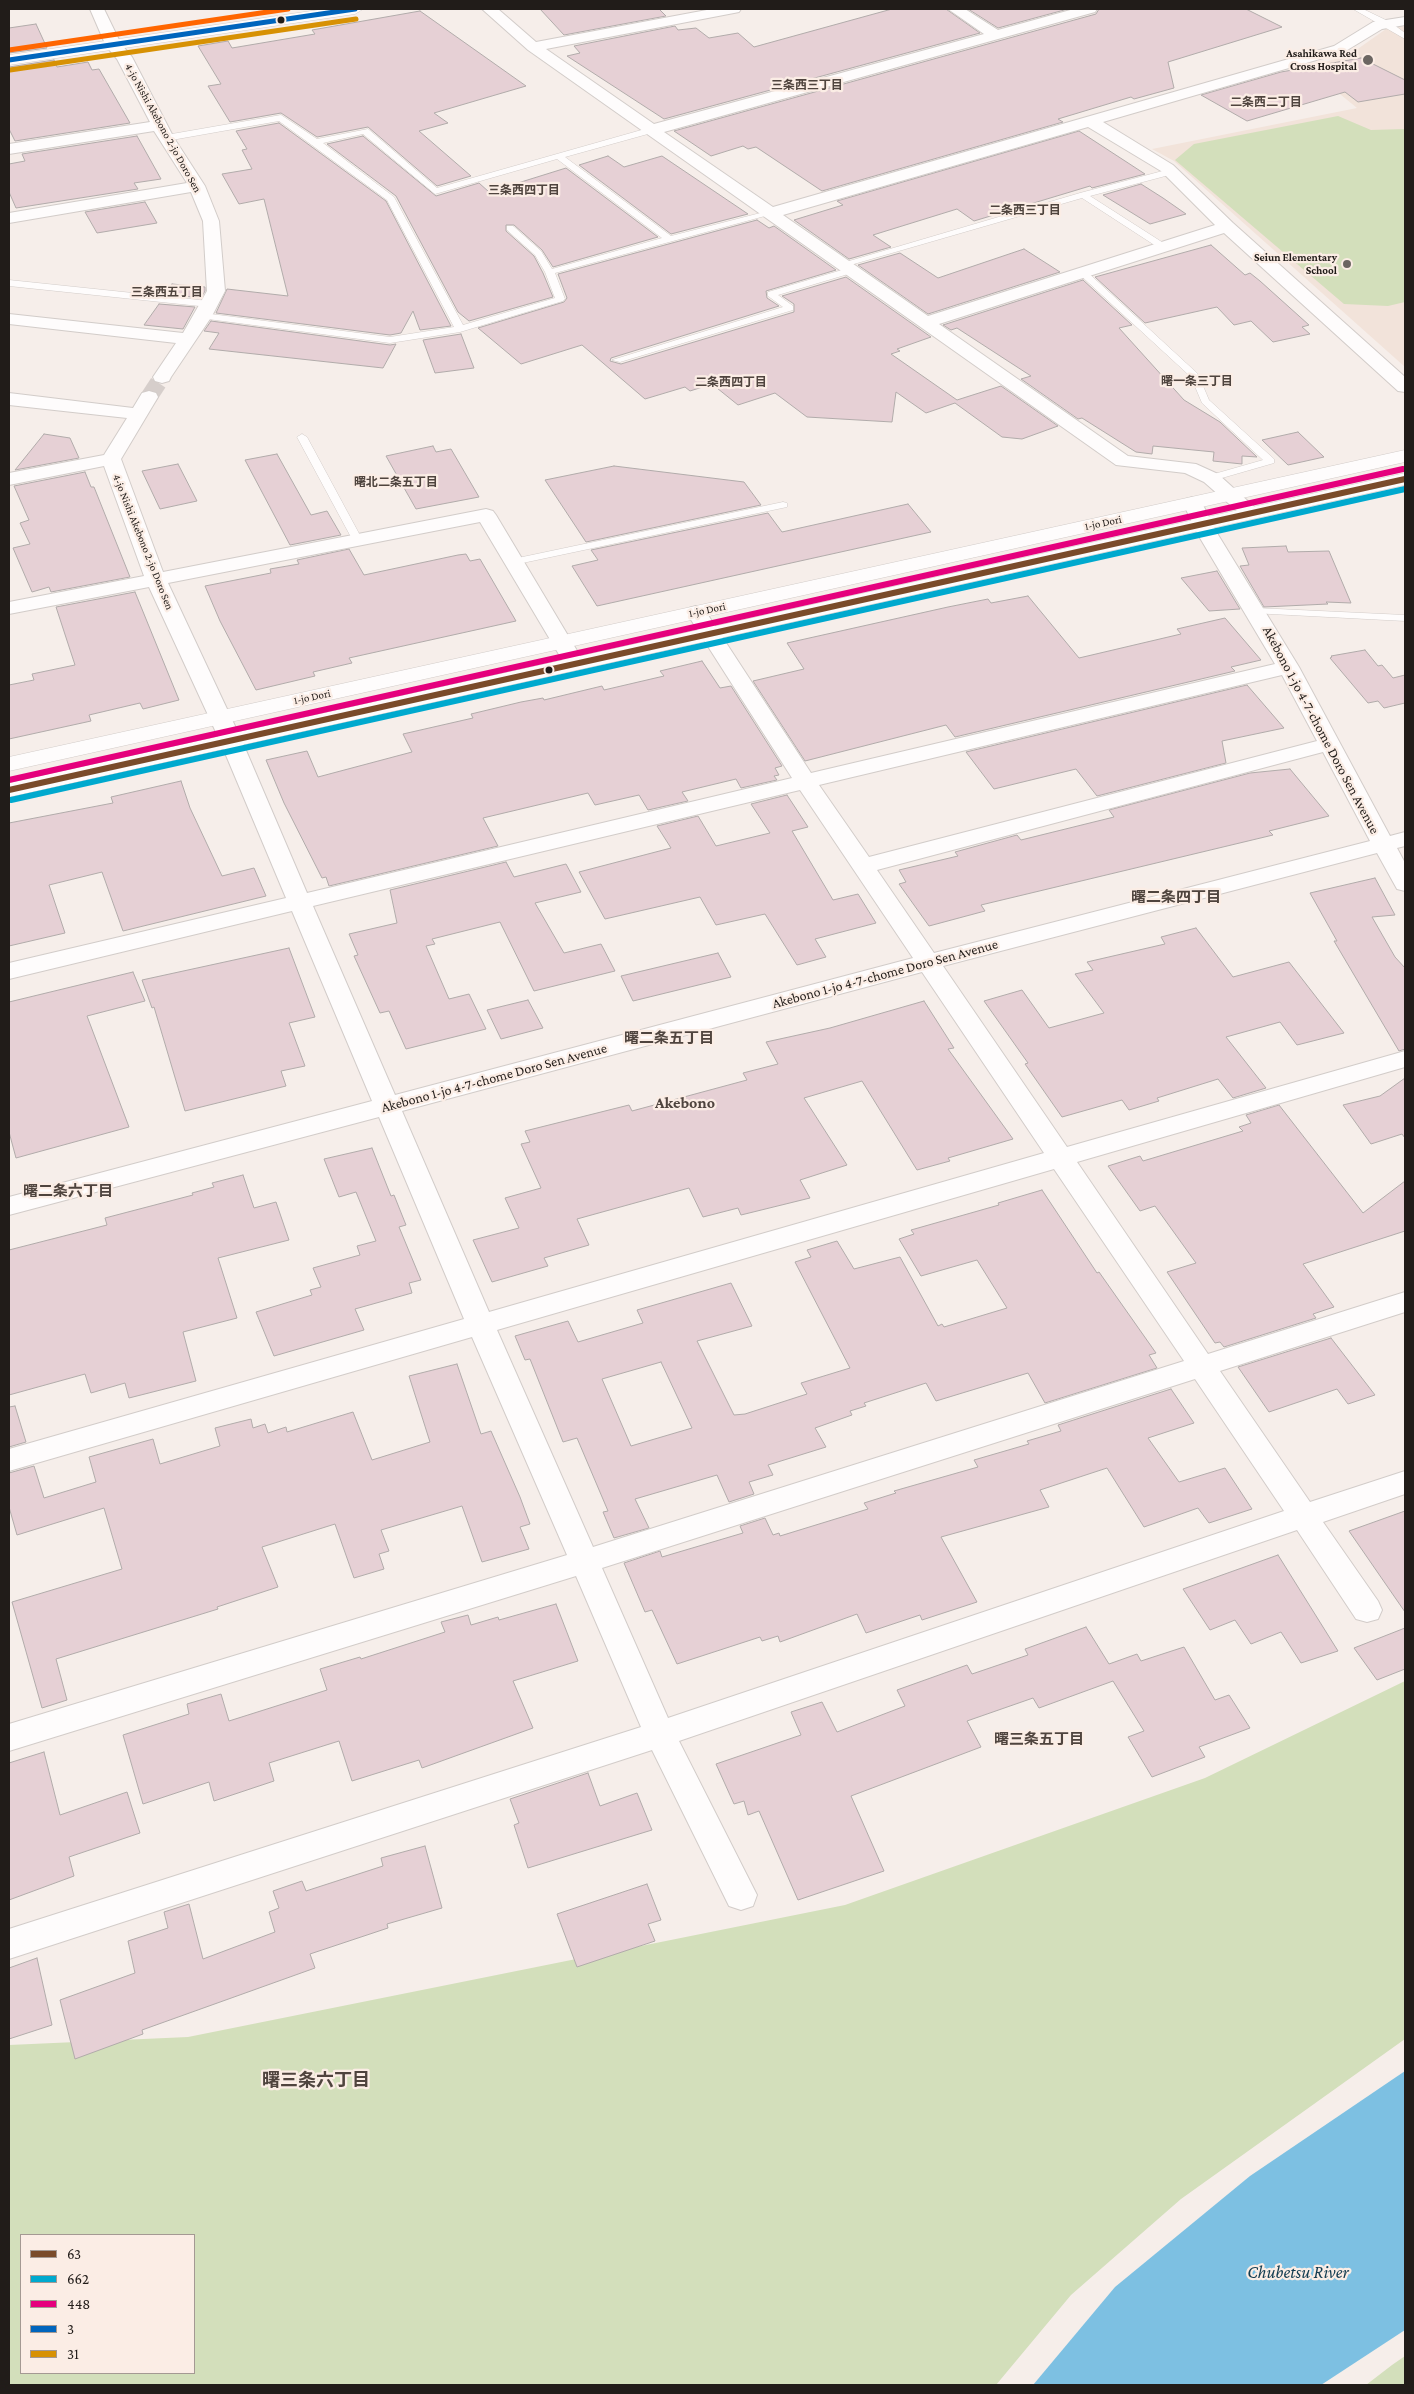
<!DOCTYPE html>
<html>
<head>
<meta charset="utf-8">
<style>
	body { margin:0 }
	#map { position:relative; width:1414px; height:2394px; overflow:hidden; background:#f6eeea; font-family:"Crimson Pro",serif }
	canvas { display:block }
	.frame { position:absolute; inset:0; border:10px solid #211c19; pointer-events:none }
	.legend { position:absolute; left:20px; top:2234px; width:175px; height:140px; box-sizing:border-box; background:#fbede5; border:1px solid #a49993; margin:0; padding:6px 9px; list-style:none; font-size:15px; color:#211c19 }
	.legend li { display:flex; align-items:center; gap:10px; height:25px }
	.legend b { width:25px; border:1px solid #a49993 }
</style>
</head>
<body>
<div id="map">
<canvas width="1414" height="2394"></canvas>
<div class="frame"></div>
<ul class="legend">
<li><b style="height:6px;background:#7a4b2a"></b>63</li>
<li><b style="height:6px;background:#00a9ce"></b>662</li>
<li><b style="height:6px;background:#e5007d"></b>448</li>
<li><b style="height:6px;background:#0065bd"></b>3</li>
<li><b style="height:6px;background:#d79104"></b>31</li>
</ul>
</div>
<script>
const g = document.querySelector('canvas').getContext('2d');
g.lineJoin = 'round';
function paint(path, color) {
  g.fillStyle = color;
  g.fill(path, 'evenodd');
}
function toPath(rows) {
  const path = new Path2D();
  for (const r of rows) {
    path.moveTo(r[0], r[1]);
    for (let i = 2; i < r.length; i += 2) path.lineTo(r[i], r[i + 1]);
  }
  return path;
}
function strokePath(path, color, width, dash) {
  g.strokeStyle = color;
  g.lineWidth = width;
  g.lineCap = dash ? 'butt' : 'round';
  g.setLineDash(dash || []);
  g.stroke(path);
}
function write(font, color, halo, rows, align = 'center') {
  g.font = font + ' "Crimson Pro","Noto Sans JP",serif';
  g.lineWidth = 4.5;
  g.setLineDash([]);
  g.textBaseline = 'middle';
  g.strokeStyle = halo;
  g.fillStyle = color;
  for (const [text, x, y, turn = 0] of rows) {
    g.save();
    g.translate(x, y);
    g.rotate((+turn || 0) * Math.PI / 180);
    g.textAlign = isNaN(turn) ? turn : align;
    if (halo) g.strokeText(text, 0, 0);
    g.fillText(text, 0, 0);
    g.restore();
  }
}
const built = toPath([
	[1405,26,1405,367,1174,161,1152,149,1357,108,1308,68,1352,53,1386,29]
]);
const green = toPath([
	[1338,116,1371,130,1405,129,1405,302,1388,306,1344,304,1175,160,1194,144],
	[1405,1681,1405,2039,1181,2199,1071,2295,996,2385,9,2385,9,2045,188,2037,845,1905,1205,1778],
	[21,2235,194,2235,194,2373,21,2373],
	[1405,2356,1405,2385,1366,2385,1392,2365]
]);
const water = toPath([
	[1405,2071,1405,2330,1321,2385,1033,2385,1115,2287,1250,2176]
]);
const building = toPath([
	[540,9,659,9,666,16,564,35,540,9],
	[892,9,946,9,980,33,664,119,567,56,580,53,574,46,675,26,678,30,696,28,709,38,738,33,754,47,892,9],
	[968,9,1068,9,998,28,968,9],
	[1099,9,1246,9,1282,27,1168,62,1174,88,1134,99,1131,97,1058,119,1063,122,822,191,756,147,748,149,743,146,711,156,674,131,1096,14,1099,9],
	[420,11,526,86,434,113,448,123,419,131,471,176,437,186,368,127,317,137,281,113,230,122,208,86,221,84,198,46,228,41,232,48,315,34,312,30,420,11],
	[36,24,47,48,9,53,9,28,36,24],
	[1361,58,1405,80,1405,94,1358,102,1345,92,1247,121,1201,95,1281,72,1361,58],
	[54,60,57,67,88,62,92,70,99,69,130,123,15,141,9,129,9,67,54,60],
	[279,123,386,201,451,326,420,330,413,311,401,333,390,335,216,313,227,289,288,296,264,199,239,204,222,174,252,169,242,150,247,149,236,131,279,123],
	[1079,131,1145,174,1092,188,1090,186,974,221,957,209,873,235,891,247,849,259,794,220,843,205,837,201,1079,131],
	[137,136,161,179,134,183,138,189,16,208,9,192,9,164,25,161,22,154,137,136],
	[363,136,436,196,479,183,489,192,566,168,658,237,553,267,542,250,514,225,506,225,506,231,534,256,543,273,553,297,469,321,458,312,396,196,327,144,363,136],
	[608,156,624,167,662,156,748,214,671,234,579,165,608,156],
	[1141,184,1163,198,1186,214,1150,224,1103,195,1141,184],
	[145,202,157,223,97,233,85,212,145,202],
	[757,220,769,228,774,226,836,270,766,291,767,298,779,306,611,358,610,361,621,364,794,312,794,304,782,296,846,277,931,337,897,349,900,351,891,354,957,400,1001,386,1058,426,1022,439,1002,437,955,403,926,413,896,392,892,422,807,417,775,393,738,405,712,384,690,391,685,387,645,399,582,345,521,364,478,328,564,302,567,298,558,274,757,220],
	[1211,245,1245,275,1250,273,1260,281,1309,325,1302,327,1310,334,1273,342,1251,321,1234,325,1217,307,1145,323,1095,277,1211,245],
	[1024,249,1060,272,928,314,858,265,900,253,938,278,1024,249],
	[1083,280,1132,325,1119,328,1184,400,1220,422,1257,457,1242,456,1242,464,1213,461,1214,452,1153,446,1152,454,1136,452,1082,418,1078,419,1021,379,1031,376,957,328,951,330,943,325,1083,280],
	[172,284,205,287,205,291,201,298,165,294,172,284],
	[159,304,195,307,183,329,144,325,159,304],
	[211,321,390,345,396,344,383,368,209,349,219,333,204,331,211,321],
	[461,334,474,368,435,373,423,340,461,334],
	[1298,432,1324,457,1288,465,1262,440,1298,432],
	[44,434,70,438,79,458,15,470,44,434],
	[433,446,436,452,451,449,479,497,416,509,386,456,433,446],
	[277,454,311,515,327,511,341,535,290,545,245,460,277,454],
	[178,464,197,501,160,509,142,471,178,464],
	[614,466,744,482,761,505,586,542,545,480,614,466],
	[85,472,91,487,94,487,130,577,51,592,49,587,32,592,13,548,30,544,20,523,29,520,14,486,85,472],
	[908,504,931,532,597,606,572,566,598,560,591,550,768,513,782,532,908,504],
	[1286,546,1288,552,1329,551,1351,603,1326,602,1328,604,1264,607,1240,566,1249,565,1242,548,1286,546],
	[349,549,364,575,458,555,466,554,470,561,480,559,516,621,349,658,352,663,313,672,315,676,256,690,220,621,205,586,271,573,270,569,299,564,297,560,349,549],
	[1217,571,1240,609,1209,611,1181,578,1217,571],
	[135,592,179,700,143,709,140,703,89,715,91,721,9,739,9,685,34,680,32,674,75,665,56,607,135,592],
	[1028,596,1079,658,1181,634,1177,629,1225,618,1261,660,1231,667,1235,671,955,737,946,725,805,761,753,681,804,669,787,643,948,607,988,599,991,603,1028,596],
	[1365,650,1378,666,1382,665,1393,678,1405,675,1405,703,1384,708,1378,701,1368,703,1330,658,1332,657,1331,656,1365,650],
	[702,661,720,688,731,686,782,766,775,768,779,775,774,776,777,780,741,788,736,779,682,792,688,801,648,810,639,795,595,805,588,793,483,818,498,846,329,886,326,877,322,878,284,803,266,760,307,751,318,777,412,752,403,734,473,718,471,714,521,702,543,698,544,700,602,686,604,690,664,676,660,671,702,661],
	[1247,685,1284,728,1222,741,1226,763,1097,796,1076,769,994,789,966,752,1247,685],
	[1290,769,1329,816,1269,831,1273,835,981,905,985,911,929,926,899,884,906,882,899,870,958,856,955,852,1017,835,1021,840,1114,817,1109,810,1250,773,1290,769],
	[181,781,190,808,222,876,254,868,266,896,123,931,102,872,49,885,65,933,9,946,9,823,113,803,111,797,181,781],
	[787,795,808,827,792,831,833,900,858,894,876,923,815,939,826,957,797,965,765,914,716,925,700,897,605,919,579,872,671,848,657,826,698,816,716,846,770,833,751,804,787,795],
	[506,862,514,877,566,864,581,892,535,903,564,953,601,944,615,971,534,991,500,922,432,939,435,944,426,946,449,999,469,994,486,1029,406,1049,389,1011,380,1013,354,956,358,955,349,934,397,923,390,890,506,862],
	[1375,878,1395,915,1372,917,1395,957,1405,968,1405,1049,1399,1051,1334,941,1337,941,1310,893,1375,878],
	[1196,928,1233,977,1289,962,1344,1033,1297,1045,1280,1022,1226,1037,1266,1088,1233,1098,1218,1079,1157,1098,1159,1101,1129,1110,1122,1100,1062,1117,1025,1064,1028,1063,984,1001,1022,990,1049,1028,1104,1013,1075,974,1093,970,1087,962,1165,944,1161,937,1196,928],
	[289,948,315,1017,289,1023,305,1066,281,1071,286,1086,185,1111,154,1007,152,1008,142,980,289,948],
	[718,953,731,977,633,1001,621,976,718,953],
	[133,972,145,1001,87,1016,129,1127,16,1158,9,1132,9,1002,133,972],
	[528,1000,543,1028,501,1039,487,1010,528,1000],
	[924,1001,954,1048,948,1049,1013,1139,948,1158,950,1161,917,1170,862,1081,804,1098,847,1165,800,1180,810,1198,741,1215,738,1208,703,1217,689,1188,577,1219,589,1245,544,1258,548,1266,492,1282,473,1240,519,1228,505,1198,541,1188,521,1144,530,1142,525,1131,629,1105,632,1111,747,1080,743,1073,778,1064,766,1042,830,1028,924,1001],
	[1405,1078,1405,1138,1402,1134,1371,1144,1343,1105,1380,1096,1405,1078],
	[1279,1105,1363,1213,1405,1181,1405,1231,1303,1264,1334,1307,1313,1314,1316,1318,1224,1347,1220,1342,1215,1343,1167,1272,1196,1263,1155,1206,1140,1211,1108,1166,1140,1156,1143,1161,1243,1131,1239,1127,1251,1123,1246,1115,1279,1105],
	[372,1148,391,1196,394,1195,406,1225,399,1227,421,1280,409,1283,412,1293,355,1309,364,1330,274,1356,256,1312,312,1295,310,1290,321,1287,313,1268,360,1255,357,1246,376,1241,356,1192,339,1197,324,1159,372,1148],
	[243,1175,254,1208,276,1202,289,1240,218,1258,237,1318,183,1332,196,1381,129,1398,125,1383,91,1393,85,1374,9,1395,9,1250,107,1225,105,1218,193,1195,192,1193,214,1187,212,1183,243,1175],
	[1042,1190,1097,1273,1099,1272,1156,1353,1149,1355,1157,1368,1045,1403,1028,1373,936,1401,926,1383,864,1403,866,1406,850,1411,852,1415,815,1428,826,1447,768,1465,773,1475,749,1482,754,1494,729,1502,717,1475,635,1499,649,1528,614,1538,603,1512,608,1511,577,1438,563,1442,530,1359,525,1360,515,1336,568,1321,578,1342,643,1323,637,1310,731,1283,752,1326,697,1341,734,1415,745,1414,807,1394,801,1383,850,1368,795,1262,811,1257,807,1250,837,1241,854,1269,900,1257,938,1326,942,1324,944,1327,1007,1308,977,1260,921,1276,899,1239,914,1234,911,1230,999,1205,998,1203,1042,1190],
	[661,1362,692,1428,631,1446,602,1379,661,1362],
	[1331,1338,1375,1395,1348,1404,1337,1389,1269,1412,1238,1367,1331,1338],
	[457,1364,481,1434,491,1431,520,1497,530,1524,520,1527,529,1549,482,1562,462,1506,381,1530,389,1551,379,1554,384,1569,354,1578,335,1524,262,1547,278,1587,217,1607,218,1609,56,1659,67,1700,42,1708,12,1602,122,1569,104,1508,17,1535,9,1507,9,1473,34,1466,44,1498,96,1482,89,1457,153,1439,160,1464,220,1446,215,1428,251,1419,253,1428,265,1424,268,1433,286,1427,287,1432,353,1412,372,1460,430,1442,409,1376,457,1364],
	[1171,1389,1194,1423,1148,1438,1179,1482,1225,1468,1252,1509,1209,1523,1198,1508,1144,1527,1107,1468,1040,1490,1049,1507,941,1537,977,1602,922,1620,920,1615,866,1633,857,1614,780,1642,778,1636,762,1641,760,1637,677,1664,652,1610,645,1612,624,1563,660,1551,662,1557,743,1533,740,1526,765,1518,773,1535,779,1533,780,1536,868,1509,864,1503,896,1493,894,1491,978,1467,974,1460,1029,1444,1027,1441,1061,1431,1058,1425,1171,1389],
	[15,1406,26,1442,9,1447,9,1407,15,1406],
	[1405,1511,1405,1612,1349,1531,1405,1511],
	[1278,1555,1338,1651,1301,1663,1281,1632,1251,1644,1235,1620,1210,1630,1183,1589,1278,1555],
	[556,1604,578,1661,513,1681,533,1728,422,1768,419,1760,352,1781,339,1741,269,1763,274,1781,214,1801,209,1782,143,1804,123,1735,189,1714,187,1704,221,1694,229,1721,327,1690,320,1669,360,1657,361,1659,445,1632,441,1622,468,1615,471,1625,498,1617,499,1620,556,1604],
	[1086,1627,1109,1664,1137,1654,1141,1661,1184,1647,1215,1700,1229,1695,1250,1728,1199,1747,1205,1757,1152,1777,1128,1737,1144,1731,1113,1681,1039,1708,1033,1698,967,1721,981,1747,851,1796,884,1871,798,1900,759,1811,748,1815,744,1801,734,1804,716,1764,801,1735,791,1712,822,1702,837,1732,905,1706,897,1690,967,1665,972,1674,1028,1655,1025,1649,1086,1627],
	[1405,1628,1405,1669,1377,1680,1354,1648,1405,1628],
	[44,1752,60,1815,127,1792,140,1833,69,1857,74,1876,9,1900,9,1763,44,1752],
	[588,1773,600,1806,637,1793,652,1830,528,1868,514,1825,519,1823,510,1799,588,1773],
	[425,1846,442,1908,387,1924,388,1928,310,1954,315,1968,142,2030,143,2034,75,2059,60,2000,135,1973,128,1941,168,1928,164,1912,189,1904,203,1959,275,1932,269,1912,279,1908,273,1891,302,1881,306,1891,383,1866,381,1858,425,1846],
	[647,1884,661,1920,648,1924,655,1941,577,1967,557,1914,647,1884],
	[37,1958,52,2025,9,2039,9,1968,37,1958]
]);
const streetTunnel = toPath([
	[149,397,162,377]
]);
const lane = toPath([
	[1353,9,1363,9,1390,22,1405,33,1405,39,1353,9],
	[281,115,317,139,368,129,437,188,652,127,656,130,655,132,565,157,671,236,772,210,776,213,555,273,565,299,563,301,460,332,390,343,200,318,198,316,203,313,390,337,454,327,387,200,279,121,166,141,162,138,166,135,281,115],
	[363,134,435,194,557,159,662,238,552,269,541,251,513,226,507,226,507,230,535,255,545,272,555,298,463,325,394,197,323,143,363,134],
	[1170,169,1173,170,1173,174,1090,196,1165,244,1165,248,1159,248,1082,198,847,266,839,264,1080,193,1170,169],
	[852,267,855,268,855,272,778,295,793,306,793,310,620,362,612,360,783,307,768,296,768,292,852,267],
	[1078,269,1084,269,1198,374,1209,400,1274,459,1274,463,1215,480,1207,480,1207,476,1263,460,1202,403,1191,377,1078,273,1078,269],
	[9,280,209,301,214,304,209,307,9,286,9,280],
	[302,434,307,437,362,539,361,541,353,541,352,539,297,437,302,434],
	[783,502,787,503,787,507,513,565,508,562,513,559,783,502],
	[1256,608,1405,615,1405,621,1252,613,1251,611,1256,608]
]);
const street = toPath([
	[90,9,104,9,121,44,132,57,174,138,205,186,219,221,225,291,212,316,171,377,169,381,162,383,155,381,153,377,176,343,9,324,9,314,183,333,207,291,203,221,191,192,9,223,9,213,187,183,154,131,9,154,9,144,150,122,117,59,106,46,90,9],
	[482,9,498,9,536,42,712,9,741,9,739,12,734,13,546,49,654,124,984,34,948,9,965,9,998,30,1074,9,1097,9,1095,12,664,132,773,207,1334,46,1373,22,1405,17,1405,25,1382,29,1344,52,1103,122,1173,165,1233,223,1405,377,1405,392,1398,391,1224,233,939,324,1128,456,1196,464,1218,474,1261,513,1258,517,1251,519,1244,517,1204,482,1185,473,1116,465,528,50,482,9],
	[1088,127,1161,171,1215,225,928,316,783,215,1088,127],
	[149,391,156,393,158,397,121,459,163,572,486,509,493,511,496,515,585,664,581,668,574,670,567,668,480,522,168,583,242,741,307,893,792,778,686,612,689,608,696,606,703,608,706,612,811,773,1275,664,1197,533,1183,503,1186,499,1193,497,1200,499,1217,533,1299,667,1390,836,1405,832,1405,846,1397,848,1405,863,1405,891,1397,889,1377,853,943,966,1067,1147,1405,1051,1405,1067,1077,1162,1208,1354,1405,1292,1405,1312,1220,1371,1310,1502,1405,1471,1405,1494,1323,1522,1378,1601,1382,1610,1378,1619,1367,1622,1356,1619,1297,1530,679,1741,757,1895,753,1906,741,1910,729,1906,652,1750,9,1959,9,1929,641,1727,576,1576,9,1751,9,1724,567,1555,472,1337,9,1471,9,1449,464,1319,379,1117,9,1215,9,1197,372,1101,292,911,9,979,9,963,286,898,220,741,149,587,9,614,9,602,144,576,104,466,9,485,9,473,104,455,127,418,9,405,9,393,133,408,142,393,149,391],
	[1282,675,1317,741,869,857,819,785,1282,675],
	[1323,752,1370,841,934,953,877,870,1323,752],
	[800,790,913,958,395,1095,313,906,800,790],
	[922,972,1044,1153,489,1312,402,1111,922,972],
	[1054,1169,1184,1361,593,1547,497,1330,1054,1169],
	[1195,1379,1284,1511,668,1718,602,1568,1195,1379]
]);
const secondary = toPath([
	[1405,450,1405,462,9,771,9,757,1405,450],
	[1405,473,1405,485,9,797,9,783,1405,473]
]);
const highway = toPath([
	[325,9,363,9,355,14,9,65,9,55,325,9]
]);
const bus1 = toPath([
	[9,790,1405,479]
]);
const bus2 = toPath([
	[11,800,1405,489]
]);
const bus3 = toPath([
	[9,780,1403,469]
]);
const bus4 = toPath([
	[9,60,355,9]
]);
const bus5 = toPath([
	[10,70,356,19]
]);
const bus6 = toPath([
	[9,50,288,9]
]);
const markers = [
	[281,20,4.5,"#211c19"],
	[1368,60,6,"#6c6662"],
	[1347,264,5,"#6c6662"],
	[549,670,4.5,"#211c19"]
];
const farPoinames = [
	["Asahikawa Red",1357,54],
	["Cross Hospital",1357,67],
	["Seiun Elementary",1337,258],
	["School",1337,271]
];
const farStreetnames = [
	["4-jo Nishi Akebono 2-jo Doro Sen",163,128,61],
	["1-jo Dori",1103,523,-12],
	["4-jo Nishi Akebono 2-jo Doro Sen",143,542,68],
	["1-jo Dori",707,610,-12],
	["1-jo Dori",312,697,-12]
];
const farNeighbourhoodnames = [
	["三条西三丁目",807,85],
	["二条西二丁目",1266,102],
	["三条西四丁目",524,190],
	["二条西三丁目",1025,210],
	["三条西五丁目",167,292],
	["曙一条三丁目",1197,381],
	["二条西四丁目",731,382],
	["曙北二条五丁目",396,482]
];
const streetNames = [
	["Akebono 1-jo 4-7-chome Doro Sen Avenue",1321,730,62],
	["Akebono 1-jo 4-7-chome Doro Sen Avenue",885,974,-15],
	["Akebono 1-jo 4-7-chome Doro Sen Avenue",494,1078,-15]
];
const neighbourhoodNames = [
	["曙二条四丁目",1176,897],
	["曙二条五丁目",669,1038],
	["曙二条六丁目",68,1191],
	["曙三条五丁目",1039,1739]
];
const quarterNames = [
	["Akebono",685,1103]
];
const nearNeighbourhoodnames = [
	["曙三条六丁目",316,2080]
];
const nearWaternames = [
	["Chubetsu River",1298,2272]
];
paint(built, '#f2e3da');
paint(green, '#d3dfbb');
paint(water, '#7dc0e2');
paint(building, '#e6d0d5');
strokePath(building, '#b1abaa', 1);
strokePath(streetTunnel, '#d6cecb', 17, [17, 8]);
strokePath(lane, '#d2ccc9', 1);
strokePath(street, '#d2ccc9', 2);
strokePath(secondary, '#d2ccc9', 1);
strokePath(highway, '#d2ccc9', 1);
paint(lane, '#fefcfc');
paint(street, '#fefcfc');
paint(secondary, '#fefcfc');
paint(highway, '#fefcfc');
strokePath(bus1, '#7a4b2a', 6);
strokePath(bus2, '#00a9ce', 6);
strokePath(bus3, '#e5007d', 6);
strokePath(bus4, '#0065bd', 5);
strokePath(bus5, '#d79104', 5);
strokePath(bus6, '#f60', 5);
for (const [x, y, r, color] of markers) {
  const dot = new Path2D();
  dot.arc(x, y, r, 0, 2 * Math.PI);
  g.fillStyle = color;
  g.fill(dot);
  strokePath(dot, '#fbede5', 2);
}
write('bold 11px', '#211c19', '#fbede5', farPoinames, 'right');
write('11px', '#211c19', '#fbede5', farStreetnames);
write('bold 12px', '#4f443e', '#fbede5', farNeighbourhoodnames);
write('14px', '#211c19', '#fbede5', streetNames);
write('bold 15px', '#4f443e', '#fbede5', neighbourhoodNames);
write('bold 16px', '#4f443e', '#fbede5', quarterNames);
write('bold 18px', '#4f443e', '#fbede5', nearNeighbourhoodnames);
write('italic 18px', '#123c51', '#fbede5', nearWaternames);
</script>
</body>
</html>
